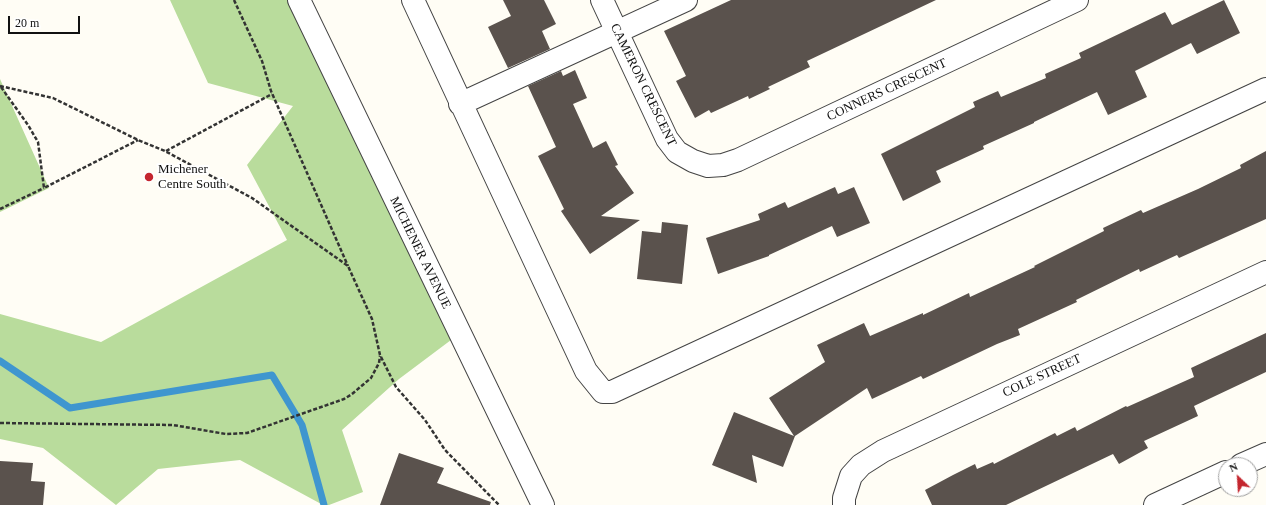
<!DOCTYPE html>
<html>
<head>
<meta charset="utf-8">
<style>
	body { margin:0 }
	#map { position:relative; width:1266px; height:505px; overflow:hidden; background:#fffdf5; font-family:"Times New Roman",serif }
	canvas { display:block }
	.north { position:absolute; left:1218px; top:457px; width:40px; height:40px; box-sizing:border-box; background:#fff; border:1px solid #a0a0a0; border-radius:50%; rotate:335deg; font-size:11px; font-weight:700; line-height:16px; text-align:center; color:#111 }
	.north::after { content:''; display:block; margin:auto; width:14px; height:18px; background:#c4262e; clip-path:polygon(50% 0,100% 100%,50% 72%,0 100%) }
	.scale { position:absolute; left:8px; top:16px; width:72px; height:18px; box-sizing:border-box; border:2px solid #111; border-top:0; padding-left:5px; font-size:12px; line-height:14px; white-space:nowrap; color:#111; -webkit-text-stroke:3px #fff; paint-order:stroke }
</style>
</head>
<body>
<div id="map">
<canvas width="1266" height="505"></canvas>
<div class="north">N</div>
<div class="scale">20 m</div>
</div>
<script>
const g = document.querySelector('canvas').getContext('2d');
g.lineJoin = 'round';
function paint(path, color) {
  g.fillStyle = color;
  g.fill(path, 'evenodd');
}
function toPath(rows) {
  const path = new Path2D();
  for (const r of rows) {
    path.moveTo(r[0], r[1]);
    for (let i = 2; i < r.length; i += 2) path.lineTo(r[i], r[i + 1]);
  }
  return path;
}
function strokePath(path, color, width, dash) {
  g.strokeStyle = color;
  g.lineWidth = width;
  g.lineCap = dash ? 'butt' : 'round';
  g.setLineDash(dash || []);
  g.stroke(path);
}
function write(font, color, halo, rows, align = 'center') {
  g.font = font + ' "Times New Roman",serif';
  g.lineWidth = 4;
  g.setLineDash([]);
  g.textBaseline = 'middle';
  g.strokeStyle = halo;
  g.fillStyle = color;
  for (const [text, x, y, turn = 0] of rows) {
    g.save();
    g.translate(x, y);
    g.rotate((+turn || 0) * Math.PI / 180);
    g.textAlign = isNaN(turn) ? turn : align;
    if (halo) g.strokeText(text, 0, 0);
    g.fillText(text, 0, 0);
    g.restore();
  }
}
const forest = toPath([
	[170,0,300,0,459,334,399,379,342,430,363,492,329,505,323,505,240,460,158,469,116,505,43,448,0,439,0,314,101,342,287,240,247,165,293,106,208,83],
	[0,79,49,188,0,212]
]);
const stream = toPath([
	[0,361,70,408,272,375,302,425,324,505]
]);
const building = toPath([
	[503,0,544,0,556,24,542,31,550,49,508,68,488,27,511,16],
	[731,0,936,0,807,61,810,67,768,87,770,89,749,99,748,96,711,113,709,110,695,118,676,81,686,76,664,31],
	[1224,0,1240,33,1197,54,1191,43,1135,71,1147,97,1108,115,1097,92,1034,122,1034,123,983,146,984,149,936,171,941,182,903,201,881,154,975,107,973,102,998,91,1001,97,1046,78,1045,74,1081,58,1079,53,1165,12,1172,25],
	[575,70,587,98,573,104,593,148,606,141,618,165,615,166,634,193,601,216,640,220,590,254,561,211,564,209,538,156,556,147,528,86,561,71,563,76],
	[1266,151,1266,219,1179,258,1177,255,1140,272,1139,269,1076,300,1077,302,1018,329,1020,335,997,344,923,379,921,376,872,399,867,388,795,436,783,467,752,455,757,483,712,465,734,412,794,436,769,398,825,362,817,345,864,323,870,336,923,313,923,315,969,293,970,297,1035,267,1034,266,1104,231,1103,228,1141,210,1143,213,1198,189,1241,168,1240,165],
	[835,187,838,194,854,187,870,223,837,237,832,226,769,255,769,256,718,274,706,238,760,220,758,214,785,202,788,208],
	[662,222,688,225,682,284,637,279,642,231,661,233],
	[1266,333,1266,372,1194,406,1198,416,1144,441,1148,448,1119,464,1113,454,1006,505,932,505,925,490,953,475,975,464,977,469,993,462,994,464,1055,433,1057,436,1075,427,1077,431,1126,406,1127,407,1194,377,1191,368],
	[399,453,444,468,437,483,491,502,490,505,380,505],
	[0,461,33,463,31,481,45,482,43,505,0,505]
]);
const path = toPath([
	[234,0,262,61,271,91,348,266],
	[0,86,53,98,138,140,165,151,252,198,348,266,372,319,380,355,396,387,425,420,445,450,499,505],
	[1,87,28,125,38,142,44,188,138,140],
	[166,151,272,94],
	[0,209,44,188],
	[0,423,173,425,226,434,247,433,344,399,352,394,371,378,379,363,380,356]
]);
const minor = toPath([
	[299,0,543,505],
	[413,0,586,371,603,392,612,392,1266,89],
	[602,0,667,139,677,152,693,161,708,166,723,165,738,160,1077,0],
	[460,104,686,0],
	[1241,465,1266,454],
	[844,505,844,498,851,476,861,465,883,451,1266,272],
	[1155,505,1226,472]
]);
const markers = [
	[149,177,5,"#c4262e"]
];
const streetNames = [
	["CAMERON CRESCENT",643,85,64],
	["CONNERS CRESCENT",887,90,-25],
	["MICHENER AVENUE",420,253,64],
	["COLE STREET",1042,376,-25]
];
const poiNames = [
	["Michener",158,170],
	["Centre South",158,185]
];
paint(forest, '#b9dc9c');
strokePath(stream, '#3f96cf', 7);
paint(building, '#5a524d');
strokePath(minor, '#444', 24);
strokePath(path, '#333', 2.5, [4, 2]);
strokePath(minor, '#fff', 22);
for (const [x, y, r, color] of markers) {
  const dot = new Path2D();
  dot.arc(x, y, r, 0, 2 * Math.PI);
  g.fillStyle = color;
  g.fill(dot);
  strokePath(dot, '#fff', 1.5);
}
write('13px', '#111', '#fff', streetNames);
write('13px', '#111', '#fff', poiNames, 'left');
</script>
</body>
</html>
